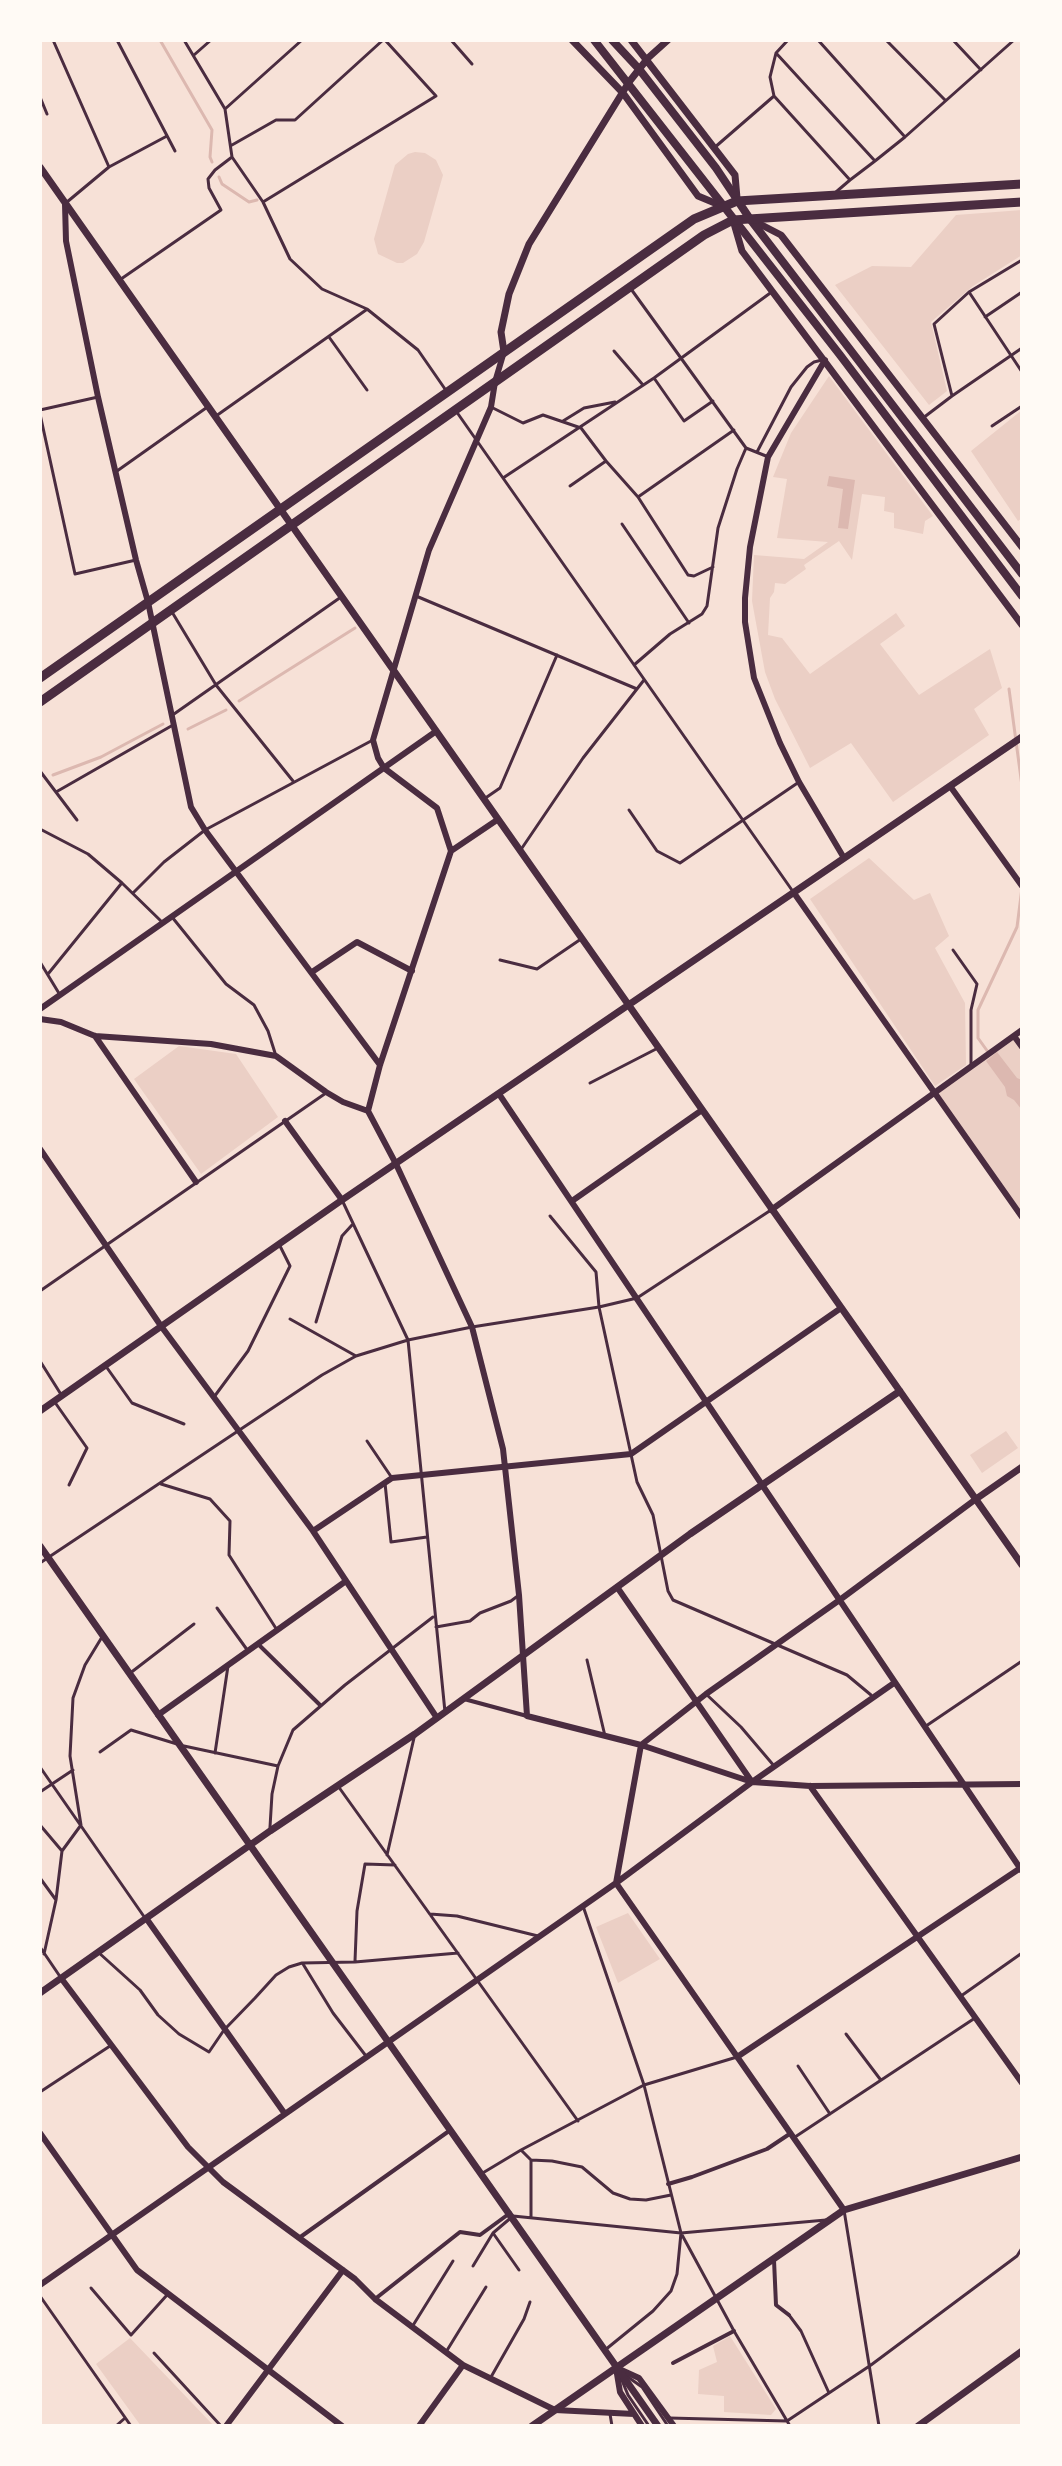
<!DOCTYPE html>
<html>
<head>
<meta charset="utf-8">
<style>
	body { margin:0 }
	#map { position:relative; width:1062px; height:2466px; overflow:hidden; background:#f7e1d7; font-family:Signika,sans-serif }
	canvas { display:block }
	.frame { position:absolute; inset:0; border:42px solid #fffaf5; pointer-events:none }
</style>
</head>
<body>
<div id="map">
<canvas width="1062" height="2466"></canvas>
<div class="frame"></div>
</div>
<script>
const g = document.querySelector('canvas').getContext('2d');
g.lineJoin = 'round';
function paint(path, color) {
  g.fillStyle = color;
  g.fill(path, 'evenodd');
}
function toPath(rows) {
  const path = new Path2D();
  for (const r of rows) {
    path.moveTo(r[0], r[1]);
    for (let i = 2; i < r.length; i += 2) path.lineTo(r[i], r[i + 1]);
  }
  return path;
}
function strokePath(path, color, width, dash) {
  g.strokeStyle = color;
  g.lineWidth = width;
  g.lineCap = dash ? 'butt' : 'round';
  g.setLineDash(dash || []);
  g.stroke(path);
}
const green = toPath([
	[415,152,425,153,436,160,443,175,424,242,417,254,403,263,397,263,378,254,374,239,395,165,408,154],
	[1022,210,1022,255,973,286,931,322,947,391,929,405,835,285,872,266,911,267,956,215],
	[829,376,933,516,925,521,923,534,894,528,894,513,884,511,885,497,862,494,852,560,839,541,804,565,806,569,785,584,775,583,774,592,770,598,768,635,782,638,810,674,896,613,905,626,880,644,919,695,990,649,1002,688,974,709,989,735,893,802,851,743,810,768,775,699,765,672,752,601,754,555,804,559,828,542,777,538,787,479,773,477,791,433],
	[1022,410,1022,518,1018,521,971,451],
	[869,858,914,900,930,893,949,936,935,948,965,1003,966,1065,935,1086,810,899],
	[1014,1036,1022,1047,1022,1217,934,1092],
	[179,1046,236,1054,278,1117,201,1174,134,1079],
	[1006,1431,1018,1448,982,1473,970,1455],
	[628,1913,660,1959,618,1983,596,1927],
	[730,2336,776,2409,771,2415,724,2412,724,2396,698,2394,699,2370,717,2362,713,2346],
	[130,2338,214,2426,141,2426,96,2364]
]);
const water = toPath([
	[829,476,855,480,848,529,838,528,843,489,827,486],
	[997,1052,1017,1078,1022,1080,1022,1110,1014,1100,1007,1096,1005,1087,986,1061]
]);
const stream = toPath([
	[160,40,212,130,210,157,212,162],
	[219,177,222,184,249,202,257,200],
	[1009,689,1022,786],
	[239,701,355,628],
	[188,729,226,710],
	[53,775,101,757,163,724],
	[988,1052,978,1038,978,1010,1017,927,1022,888]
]);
const service = toPath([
	[53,40,109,167],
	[117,40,175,151],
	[184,40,225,109,232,157,263,202,290,259,322,289,367,309,418,350,445,389],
	[451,40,472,64],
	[818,40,905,137,875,161],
	[886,40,945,100],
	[953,40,981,70],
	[776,53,875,161,850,180],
	[194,55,211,40],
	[774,96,850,180,836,192],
	[40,97,47,114],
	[225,109,302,40],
	[905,137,1014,40],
	[232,145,276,120,295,120,383,40],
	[714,148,774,96,770,77,776,53,788,40],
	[67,202,109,167,167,136],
	[263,202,436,96,385,40],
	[121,279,221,210,209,188,208,179,215,170,232,157],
	[631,289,746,448],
	[969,292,1022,372],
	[985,317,1022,292],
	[329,337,367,390],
	[614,351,643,385],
	[654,378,684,421,713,401],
	[952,396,1022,348],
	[493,408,523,423,543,415,581,428,606,461,570,486],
	[40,410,98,397],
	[456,411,794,893],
	[40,414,75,574,136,560],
	[216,416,366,310],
	[923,418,952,396,934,324,969,292,1022,260],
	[563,421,584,408,615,402],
	[992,426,1022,406],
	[757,452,791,387,807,367,814,362,822,360],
	[606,461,638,497,688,575,694,576,713,567],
	[117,471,206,408],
	[503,478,654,378,773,291],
	[638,497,734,430],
	[622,524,689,623],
	[416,596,637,689],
	[172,612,216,685,293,781],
	[634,665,670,634,702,614,707,606,718,528,737,469,746,448,766,456],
	[174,714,341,597],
	[40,771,77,820],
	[56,792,173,725],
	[484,799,500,788,557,655],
	[629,810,657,851,680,863,799,782],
	[40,829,88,854,122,883,163,923],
	[522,848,583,758,644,680],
	[133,893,164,862,205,830,371,741],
	[172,917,226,984,254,1005,268,1031,276,1056],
	[953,950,977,984,971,1010,971,1066],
	[500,960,537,969,581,939],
	[40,962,60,995],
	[48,974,121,884],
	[590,1083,658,1048],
	[342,1200,408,1340,445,1712],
	[550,1216,596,1272,599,1307,637,1482,653,1515,668,1591,673,1600,847,1675,871,1695],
	[40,1291,326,1093],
	[290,1319,356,1356],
	[316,1322,342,1236,352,1225],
	[40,1361,62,1396],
	[105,1365,132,1403,184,1424],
	[214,1397,248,1351,290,1266,279,1244],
	[54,1401,87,1448,69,1485],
	[367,1441,392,1478],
	[385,1483,391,1542,427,1537],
	[161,1484,210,1499,230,1521,229,1555,277,1630],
	[40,1563,322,1375,356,1356,408,1340,472,1327,599,1307,637,1298,771,1210],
	[217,1608,248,1651],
	[436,1627,470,1621,480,1613,511,1601,519,1595],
	[587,1660,605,1736],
	[129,1674,194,1624],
	[706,1694,741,1727,775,1767],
	[926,1726,1022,1661],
	[184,1746,278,1766],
	[100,1752,131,1730,177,1744],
	[215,1753,228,1666],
	[40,1767,145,1918],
	[338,1786,578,2121],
	[40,1792,73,1770],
	[40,1825,62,1851],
	[270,1827,272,1794,278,1766,293,1730,345,1685,433,1617],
	[387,1855,414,1738],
	[40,1878,56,1900],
	[583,1906,644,2085,681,2233,734,2331,790,2426],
	[430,1914,457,1916,538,1936],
	[40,1947,61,1978],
	[98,1952,140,1990,158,2015,179,2034,209,2052,224,2030,255,1998,276,1975,289,1967,302,1963,355,1962,458,1953],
	[44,1954,56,1900,62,1851,81,1825,70,1756,73,1698,85,1665,102,1637],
	[355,1961,357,1911,365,1864,395,1865],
	[303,1964,333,2013,366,2056],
	[961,1996,1022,1953],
	[846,2034,880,2079],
	[798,2066,830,2114],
	[40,2092,110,2046],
	[795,2137,975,2018],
	[521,2150,531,2160,552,2161,582,2167,613,2193,630,2199,646,2200,671,2195],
	[531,2160,531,2217],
	[481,2174,521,2150,644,2085,737,2057],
	[844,2210,879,2426],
	[493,2233,519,2270],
	[473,2266,493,2233,513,2216,681,2233,826,2220],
	[91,2288,131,2335,167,2295],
	[40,2296,131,2426],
	[789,2315,801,2331,829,2393],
	[412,2327,453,2261],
	[605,2350,653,2311,671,2291,677,2274,681,2233],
	[446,2352,486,2287],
	[154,2353,221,2426],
	[625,2375,642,2387,668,2426],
	[491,2377,524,2319,530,2302],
	[621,2378,628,2395,649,2426],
	[610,2414,612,2426],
	[669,2418,787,2421,871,2365,1017,2256,1022,2248],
	[116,2426,125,2418]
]);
const pedestrian = toPath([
	[258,1644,320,1705],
	[464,1699,527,1716],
	[668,2184,692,2177,767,2149,791,2133],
	[299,2238,449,2131],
	[774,2260,776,2305,789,2315],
	[375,2299,460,2232,480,2235,510,2213],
	[673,2363,734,2331]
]);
const minor = toPath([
	[65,204,66,241,98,397,136,560,148,602,191,807,205,830,380,1065],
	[503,355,495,382,491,407,429,550,373,740,378,758,384,768,437,808,451,851,380,1065,368,1111,396,1164,472,1327,503,1449,519,1595,527,1716,641,1745,752,1782,810,1786,1022,1784],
	[825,360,768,457,750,547,745,598,745,622,754,678,780,743,799,782,844,858],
	[950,786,1022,886],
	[451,851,497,820],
	[794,893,1022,1217],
	[312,972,357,942,412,971],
	[40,1009,435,732],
	[40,1019,61,1022,95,1036,211,1044,276,1056,326,1092,343,1102,368,1111],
	[95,1036,196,1182],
	[1014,1036,1022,1047],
	[499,1094,1022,1871],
	[285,1121,342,1200],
	[40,1149,161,1326,313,1531,437,1718],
	[572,1201,702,1110],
	[771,1210,1022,1030],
	[313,1531,392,1478,631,1454,841,1308],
	[617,1587,752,1782],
	[158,1715,346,1581],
	[810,1786,1022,2083],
	[616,1883,641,1745,706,1694,841,1599,976,1499],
	[616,1883,844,2210],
	[146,1918,285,2114],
	[61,1978,188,2147,223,2182,355,2279,375,2299,463,2365,555,2410,634,2414],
	[737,2057,1022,1867],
	[40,2133,137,2270,342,2426],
	[40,2285,616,1883,752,1782,894,1683],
	[616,2368,620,2392,642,2426],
	[617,2368,639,2378,674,2426],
	[226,2426,343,2270],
	[419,2426,463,2365]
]);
const tertiary = toPath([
	[572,40,623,93,698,196,722,206],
	[631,40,735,175,737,198],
	[40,167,1022,1565],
	[750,219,781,235,1022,547],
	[733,220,742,251,1022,625],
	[504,352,501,332,509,294,529,244,629,82,648,58,668,40],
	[40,1411,342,1200,1022,737],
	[976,1499,1022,1467],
	[40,1546,658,2426],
	[40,1993,270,1831,415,1734,690,1534,900,1391],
	[532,2426,844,2210,1022,2157],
	[918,2426,1022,2351]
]);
const secondary = toPath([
	[594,40,840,355,1022,596],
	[612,40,639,69,716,168,750,219,1022,574]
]);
const primary = toPath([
	[40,678,694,219,737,201,1022,184],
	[40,702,704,235,733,220,1022,202]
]);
paint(green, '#ebcfc5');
paint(water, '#dcb8b0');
strokePath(stream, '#dcb8b0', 3);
strokePath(service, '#4a2c40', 3);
strokePath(pedestrian, '#4a2c40', 4);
strokePath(minor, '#4a2c40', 6);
strokePath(tertiary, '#4a2c40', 7);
strokePath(secondary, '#4a2c40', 8);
strokePath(primary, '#4a2c40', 9);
</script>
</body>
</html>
